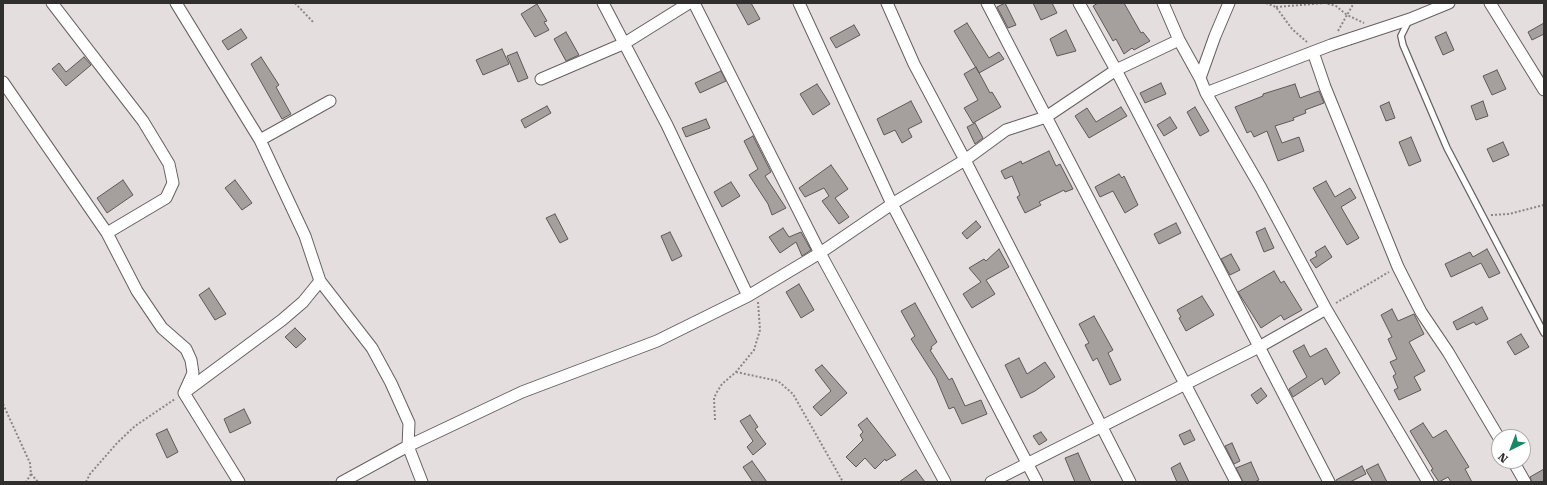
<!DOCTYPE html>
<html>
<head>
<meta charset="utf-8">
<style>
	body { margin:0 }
	#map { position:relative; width:1547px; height:485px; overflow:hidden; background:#e5dedf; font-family:"Roboto Serif",serif }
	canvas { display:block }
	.frame { position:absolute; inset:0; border:4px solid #312e2e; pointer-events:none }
	.north { position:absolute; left:1491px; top:429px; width:40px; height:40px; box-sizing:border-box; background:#fff; border:1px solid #adabab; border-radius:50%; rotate:222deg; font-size:11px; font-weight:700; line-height:16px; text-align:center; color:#312e2e }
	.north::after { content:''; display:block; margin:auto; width:14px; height:18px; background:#188765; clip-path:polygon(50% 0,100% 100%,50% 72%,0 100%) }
</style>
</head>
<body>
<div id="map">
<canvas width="1547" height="485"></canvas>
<div class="frame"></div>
<div class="north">N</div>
</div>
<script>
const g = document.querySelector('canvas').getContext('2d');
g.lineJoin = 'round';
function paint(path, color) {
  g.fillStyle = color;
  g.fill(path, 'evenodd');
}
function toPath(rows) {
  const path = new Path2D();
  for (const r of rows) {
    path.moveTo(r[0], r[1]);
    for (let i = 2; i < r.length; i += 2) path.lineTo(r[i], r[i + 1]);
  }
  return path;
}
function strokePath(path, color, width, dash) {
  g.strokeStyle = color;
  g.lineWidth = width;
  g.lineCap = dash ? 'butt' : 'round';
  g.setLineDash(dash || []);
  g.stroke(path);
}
const building = toPath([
	[736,3,751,3,760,19,748,25,736,3],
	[1005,3,1016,25,1008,28,997,7,1005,3],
	[1033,3,1052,3,1057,13,1041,20,1033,3],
	[1098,3,1124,3,1141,33,1143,32,1150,41,1134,50,1132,48,1124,54,1116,39,1113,41,1093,6,1098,3],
	[537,4,547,21,544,22,549,30,535,37,521,14,537,4],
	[967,23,989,58,999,52,1004,59,979,73,954,31,967,23],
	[1544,23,1544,34,1532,40,1528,32,1544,23],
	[854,25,860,35,836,48,830,38,854,25],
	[241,29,247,38,228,50,222,41,241,29],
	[1066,30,1076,51,1057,56,1050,39,1066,30],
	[566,32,579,55,566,61,554,39,566,32],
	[1446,32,1454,50,1443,55,1435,37,1446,32],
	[502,49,509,64,483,75,476,60,502,49],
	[517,52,528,78,518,82,507,56,517,52],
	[84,57,91,65,66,86,52,69,59,63,66,72,84,57],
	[261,57,279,85,276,87,291,114,282,119,251,64,261,57],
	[976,67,990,93,992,92,1001,107,973,123,964,108,978,100,964,74,976,67],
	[1497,70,1506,89,1492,95,1483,76,1497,70],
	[721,71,726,81,700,93,695,83,721,71],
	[1161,83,1166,94,1145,103,1140,93,1161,83],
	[817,84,830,104,813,115,800,94,817,84],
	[1295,84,1300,98,1319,91,1324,103,1305,110,1306,113,1293,118,1294,120,1275,126,1282,143,1299,137,1304,151,1278,161,1267,131,1254,137,1251,131,1247,133,1235,107,1263,96,1263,94,1295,84],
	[911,101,922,122,908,129,912,137,902,143,895,130,884,135,877,119,911,101],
	[1483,101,1488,116,1476,120,1471,106,1483,101],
	[1389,102,1395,118,1386,121,1380,106,1389,102],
	[547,106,551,113,525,128,521,120,547,106],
	[1121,107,1127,116,1089,138,1075,116,1087,108,1096,122,1121,107],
	[1195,107,1209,131,1200,136,1187,112,1195,107],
	[1170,117,1177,128,1164,136,1157,125,1170,117],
	[706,119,710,128,686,137,682,128,706,119],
	[975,123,983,138,975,144,967,127,975,123],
	[753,136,771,172,765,176,786,208,772,215,768,204,749,175,758,169,744,141,753,136],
	[1411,137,1421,161,1409,166,1399,142,1411,137],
	[1503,142,1509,155,1493,162,1487,149,1503,142],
	[1049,151,1056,166,1060,164,1073,189,1065,192,1064,190,1058,193,1039,202,1041,205,1025,213,1017,197,1020,195,1012,176,1005,179,1001,171,1021,161,1022,164,1049,151],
	[831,165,848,189,835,198,849,217,839,224,822,201,829,196,824,188,805,197,799,188,831,165],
	[1119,174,1122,178,1124,176,1138,205,1125,213,1113,191,1100,197,1095,187,1119,174],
	[123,180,133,195,107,213,97,198,123,180],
	[235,180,252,203,242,210,225,188,235,180],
	[1326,181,1335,197,1350,188,1356,198,1341,207,1359,238,1347,245,1313,188,1326,181],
	[731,182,740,196,722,207,714,192,731,182],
	[555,214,568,239,560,243,546,218,555,214],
	[976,221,981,227,967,239,962,233,976,221],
	[1176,223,1181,233,1159,244,1154,234,1176,223],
	[783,228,789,237,801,232,811,250,802,256,796,242,780,253,769,237,783,228],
	[1265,228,1274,248,1264,252,1256,232,1265,228],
	[670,232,682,256,672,261,661,236,670,232],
	[1325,246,1332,257,1316,268,1310,260,1317,256,1315,252,1325,246],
	[999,249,1009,267,986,280,995,294,972,308,963,294,981,282,969,268,984,259,986,261,999,249],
	[1487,249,1500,273,1489,278,1481,263,1451,277,1445,264,1470,252,1473,257,1487,249],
	[1231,254,1240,270,1230,275,1221,259,1231,254],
	[1274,271,1281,283,1284,281,1302,310,1284,320,1281,315,1261,328,1238,292,1274,271],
	[799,284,814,310,801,318,786,292,799,284],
	[209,288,226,314,215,320,199,295,209,288],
	[1202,296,1214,315,1186,331,1179,318,1181,317,1177,310,1202,296],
	[915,303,937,342,931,347,932,349,930,350,949,380,952,378,965,406,981,400,987,414,962,424,954,407,949,409,936,378,911,339,915,336,901,311,915,303],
	[1482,307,1488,319,1476,325,1474,322,1457,330,1453,322,1482,307],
	[1392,309,1398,321,1414,314,1424,334,1409,342,1425,371,1414,377,1421,390,1399,400,1394,390,1398,388,1393,376,1396,374,1390,362,1397,359,1388,339,1392,337,1381,315,1392,309],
	[1094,316,1113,350,1108,353,1121,380,1110,385,1097,358,1093,361,1085,345,1089,343,1079,324,1094,316],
	[295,328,306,339,296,348,285,337,295,328],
	[1521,334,1529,347,1515,355,1507,342,1521,334],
	[1304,345,1310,357,1326,348,1340,373,1325,385,1322,378,1293,397,1289,389,1307,377,1293,351,1304,345],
	[1019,358,1027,374,1045,362,1055,377,1035,391,1021,398,1005,365,1019,358],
	[822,365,847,393,821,416,813,407,831,391,815,370,822,365],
	[1261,388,1267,396,1257,404,1251,395,1261,388],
	[244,409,251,423,230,433,224,419,244,409],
	[750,415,758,427,755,429,766,444,753,455,747,447,753,441,740,421,750,415],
	[867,418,896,455,886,461,885,459,875,469,865,458,856,467,846,457,863,440,860,435,863,432,858,425,867,418],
	[1423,423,1433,438,1446,430,1469,467,1465,469,1472,482,1451,482,1448,477,1439,482,1431,470,1433,469,1410,431,1423,423],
	[167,429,178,452,167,458,156,434,167,429],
	[1190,430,1195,440,1184,445,1179,435,1190,430],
	[1041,432,1047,440,1039,445,1033,436,1041,432],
	[1232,443,1240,461,1234,464,1225,446,1232,443],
	[1078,453,1091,482,1075,482,1065,458,1078,453],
	[752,461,767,482,753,482,743,467,752,461],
	[1251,462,1259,480,1254,482,1243,482,1236,468,1251,462],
	[1180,463,1189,482,1177,482,1171,468,1180,463],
	[1378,464,1387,482,1373,482,1366,470,1378,464],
	[1362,466,1366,474,1350,482,1336,482,1336,480,1362,466],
	[1544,469,1544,482,1532,482,1530,477,1544,469],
	[916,470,925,482,899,482,916,470]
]);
const path = toPath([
	[295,3,314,23],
	[1266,3,1276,7,1292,29,1307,42],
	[1276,7,1325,3,1336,6,1347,15,1354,3],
	[1338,31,1347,15,1364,23],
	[1491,215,1509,214,1544,205],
	[1336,303,1389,272],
	[736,372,778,381,793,394,843,482],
	[3,404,30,463,31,474,26,482],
	[715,420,714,398,717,392,722,384,736,372,754,350,760,330,758,302],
	[31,474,38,482],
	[86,482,90,474,117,443,135,426,175,399]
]);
const lane = toPath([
	[1409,20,1401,36,1403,45,1447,148,1544,333]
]);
const street = toPath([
	[52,3,143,121,169,164,173,183,166,198,107,233],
	[176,3,260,140,305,236,320,281,372,348,391,383,409,423,408,446,422,482],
	[603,3,667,125,748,296],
	[694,3,820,253,892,204,965,160,1006,130,1046,117,1116,70,1179,40],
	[799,3,892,204,1037,482],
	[887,3,914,64,965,160,1130,482],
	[987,3,1236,482],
	[1079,3,1116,70,1329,482],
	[1163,3,1179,40,1200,78,1206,93,1261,188,1326,309,1428,482],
	[1490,3,1544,90],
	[1313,52,1325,87,1398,267,1421,312,1448,352,1499,438],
	[1200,78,1215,36,1229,3],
	[541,79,625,43,689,3],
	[3,82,107,233,137,291,162,328,186,349,191,360,193,373,184,393],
	[1206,93,1331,45,1410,19,1449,3],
	[260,140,330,101],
	[185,392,282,320,303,302,320,281],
	[184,393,239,482],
	[1513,461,1525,482],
	[342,482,408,446,522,392,657,341,748,296,820,253,945,482],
	[991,482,1259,347,1326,309]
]);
paint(building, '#a59f9d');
strokePath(building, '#5e5957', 1);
strokePath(lane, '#676061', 8);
strokePath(street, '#676061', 13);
strokePath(path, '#8b8687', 2, [2, 2]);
strokePath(lane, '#fff', 5.5);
strokePath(street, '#fff', 11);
</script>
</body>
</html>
